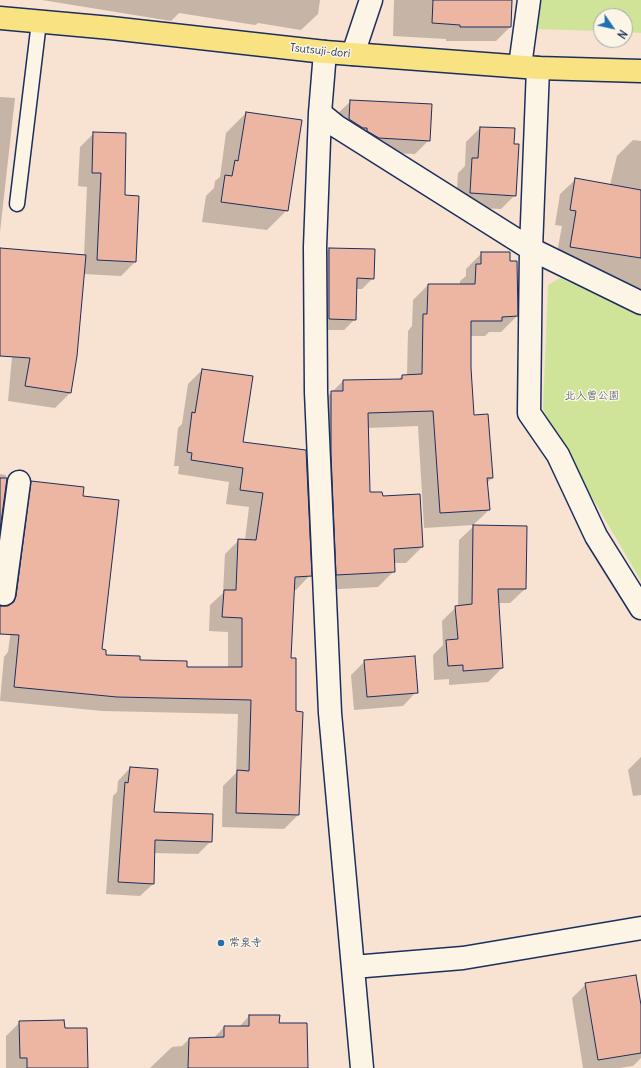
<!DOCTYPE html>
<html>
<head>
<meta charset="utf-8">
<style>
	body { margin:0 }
	#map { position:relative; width:641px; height:1068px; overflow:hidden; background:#f8e2d1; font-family:Delius,sans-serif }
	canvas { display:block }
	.north { position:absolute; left:593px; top:8px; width:40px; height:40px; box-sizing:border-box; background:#fcf5e5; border:1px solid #a2a6af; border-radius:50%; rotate:124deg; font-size:11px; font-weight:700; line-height:16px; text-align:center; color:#1b2f5e }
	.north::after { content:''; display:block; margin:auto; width:14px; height:18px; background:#1f6fb2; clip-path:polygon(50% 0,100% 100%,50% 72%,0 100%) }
</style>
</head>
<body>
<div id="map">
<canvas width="641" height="1068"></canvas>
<div class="north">N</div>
</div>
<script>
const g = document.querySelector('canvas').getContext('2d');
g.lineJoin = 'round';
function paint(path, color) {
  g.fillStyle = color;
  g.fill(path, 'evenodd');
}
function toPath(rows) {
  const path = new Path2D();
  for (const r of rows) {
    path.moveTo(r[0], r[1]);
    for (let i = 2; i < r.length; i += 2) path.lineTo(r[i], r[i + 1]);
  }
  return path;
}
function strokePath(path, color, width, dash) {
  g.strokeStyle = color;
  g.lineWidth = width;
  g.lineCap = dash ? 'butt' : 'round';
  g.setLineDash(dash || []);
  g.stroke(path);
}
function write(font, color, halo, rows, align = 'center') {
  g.font = font + ' Delius,"Klee One",sans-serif';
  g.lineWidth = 3;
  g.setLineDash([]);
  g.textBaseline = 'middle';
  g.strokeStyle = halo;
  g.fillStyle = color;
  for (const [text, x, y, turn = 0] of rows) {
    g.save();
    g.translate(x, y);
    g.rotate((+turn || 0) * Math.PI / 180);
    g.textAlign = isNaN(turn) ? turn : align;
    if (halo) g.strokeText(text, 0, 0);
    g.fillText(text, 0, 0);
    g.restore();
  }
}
const green = toPath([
	[538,0,641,0,641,33,625,32,625,16,601,16,601,31,533,29],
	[560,278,641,314,641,581,547,420,543,408,548,285]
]);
const shadow = toPath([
	[42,0,320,0,318,14,301,30,258,23,255,25,179,13,171,21],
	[394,0,512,0,510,27,496,41,446,41,446,39,393,36],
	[0,97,15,98,0,232],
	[351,101,429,140,415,154,364,152,336,115],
	[246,113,287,210,267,230,202,222,206,196,214,188,215,181,220,177,226,133],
	[480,128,515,195,501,209,456,207,458,173,465,166,466,142],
	[94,133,124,196,135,262,121,276,83,274,76,356,70,393,55,408,8,401,13,346,0,345,0,249,84,256,87,187,78,186,80,147],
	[633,140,641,141,641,294,635,293,636,287,571,274,555,263,562,226,555,225,560,194,576,179,610,185,617,156],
	[329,249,373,278,362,289,356,289,355,319,344,330,318,330,318,260],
	[482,253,509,262,517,316,501,332,489,332,485,336,470,336,470,368,473,416,492,478,487,483,489,510,473,525,424,528,418,426,367,428,369,493,422,547,406,563,394,563,394,571,378,587,321,590,316,408,343,381,398,380,402,376,407,375,408,331,412,326,413,300,428,285,460,285,460,281,466,276,466,269],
	[202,370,310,575,296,590,294,590,290,659,295,712,302,713,298,815,284,829,222,827,223,786,236,773,238,714,102,711,0,701,4,657,8,652,18,577,7,576,17,496,31,482,82,496,101,650,105,656,186,668,228,668,228,632,209,631,210,605,223,593,225,554,239,540,245,540,249,507,226,504,229,482,178,474,179,466,174,466,178,428,182,424,188,384],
	[0,474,6,475,0,522],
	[474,526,525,589,510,603,498,603,502,668,488,682,449,685,449,679,434,680,433,655,443,645,442,621,456,607,458,606,459,540],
	[365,661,416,692,403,706,354,710,351,675],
	[641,757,641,795,633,796,628,770],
	[130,768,153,813,211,841,198,854,154,853,153,884,140,896,106,894,113,796,117,792,118,781],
	[586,984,641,1011,641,1058,633,1066,619,1068,583,1068,572,998],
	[249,1016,278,1024,307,1068,150,1068,172,1047,182,1046,189,1039,213,1039,224,1027,239,1027],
	[20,1022,64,1029,87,1068,6,1068,6,1036]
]);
const building = toPath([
	[433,0,512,0,511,27,460,27,460,25,432,23,433,0],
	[350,100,432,104,430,141,379,138,367,131,367,128,363,128,349,119,350,100],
	[246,112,302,120,288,211,221,202,225,175,232,176,235,160,238,161,246,112],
	[480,127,515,128,514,144,519,144,516,196,470,193,472,158,478,158,480,127],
	[93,132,126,133,125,195,139,196,136,262,97,260,101,173,92,173,93,132],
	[575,178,641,190,641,258,570,247,576,211,570,210,575,178],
	[0,248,86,255,77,356,71,393,25,386,30,358,0,356,0,248],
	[329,248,375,249,374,279,357,278,356,320,329,319,329,248],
	[481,252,510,252,510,261,517,261,518,316,502,317,502,321,471,321,471,368,474,415,488,414,493,478,487,478,490,510,440,513,433,411,368,413,370,492,382,492,383,496,420,494,423,547,394,549,395,572,336,575,331,454,331,391,343,391,343,380,402,379,402,375,422,374,423,314,427,314,428,284,475,284,476,264,481,264,481,252],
	[202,369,253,376,243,442,306,450,312,576,295,577,291,658,296,658,296,711,303,712,299,815,236,813,237,770,249,771,251,700,117,697,14,687,19,635,0,634,0,606,8,606,14,602,16,596,31,481,84,487,83,496,119,500,102,649,106,650,106,655,140,656,140,660,187,661,187,667,242,667,242,618,222,617,224,590,236,590,238,539,256,540,263,493,240,490,243,468,191,460,192,453,187,452,192,412,195,413,202,369],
	[0,478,7,478,0,530,0,478],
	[473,525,527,526,526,589,498,589,503,668,463,671,463,665,448,666,446,640,458,639,455,606,472,604,473,525],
	[415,656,418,693,367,697,364,660,415,656],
	[130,767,158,769,154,812,213,814,212,842,155,840,154,884,118,882,125,782,128,783,130,767],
	[636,975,641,1005,641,1053,598,1060,585,983,636,975],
	[249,1015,280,1015,279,1023,307,1023,308,1068,188,1068,189,1038,224,1037,224,1026,249,1026,249,1015],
	[64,1020,65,1028,87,1028,88,1068,27,1068,27,1058,20,1058,19,1021,64,1020]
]);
const service = toPath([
	[17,204,39,22]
]);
const minor = toPath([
	[325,52,320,113,315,247,316,392,330,713,362,1068],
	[353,54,371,0],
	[520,66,529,0],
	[538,68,531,249,529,413,558,455,596,536,641,608],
	[320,113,336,126,531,249,641,303],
	[0,593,4,594,19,482],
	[353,967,463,958,641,928]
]);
const primary = toPath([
	[0,18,111,28,325,52,538,68,641,71]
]);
const markers = [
	[221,943,4,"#1f6fb2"]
];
const streetNames = [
	["Tsutsuji-dori",320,51,6]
];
const parkNames = [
	["北入曽公園",592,396]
];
const poiNames = [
	["常泉寺",229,943]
];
paint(green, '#cfe498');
paint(shadow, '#0003');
paint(building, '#edb6a2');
strokePath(building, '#1b2f5e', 1);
strokePath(service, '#1b2f5e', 17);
strokePath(minor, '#1b2f5e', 25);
strokePath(primary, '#1b2f5e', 25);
strokePath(service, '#fcf5e5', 14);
strokePath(minor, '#fcf5e5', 22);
strokePath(primary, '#f8e281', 22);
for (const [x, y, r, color] of markers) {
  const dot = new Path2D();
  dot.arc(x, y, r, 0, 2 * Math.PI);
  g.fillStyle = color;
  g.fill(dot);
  strokePath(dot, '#fcf5e5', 1.5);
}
write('11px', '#1b2f5e', '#fcf5e5', streetNames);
write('11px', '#3f536a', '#fcf5e5', parkNames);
write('11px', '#1b2f5e', '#fcf5e5', poiNames, 'left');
</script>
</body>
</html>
